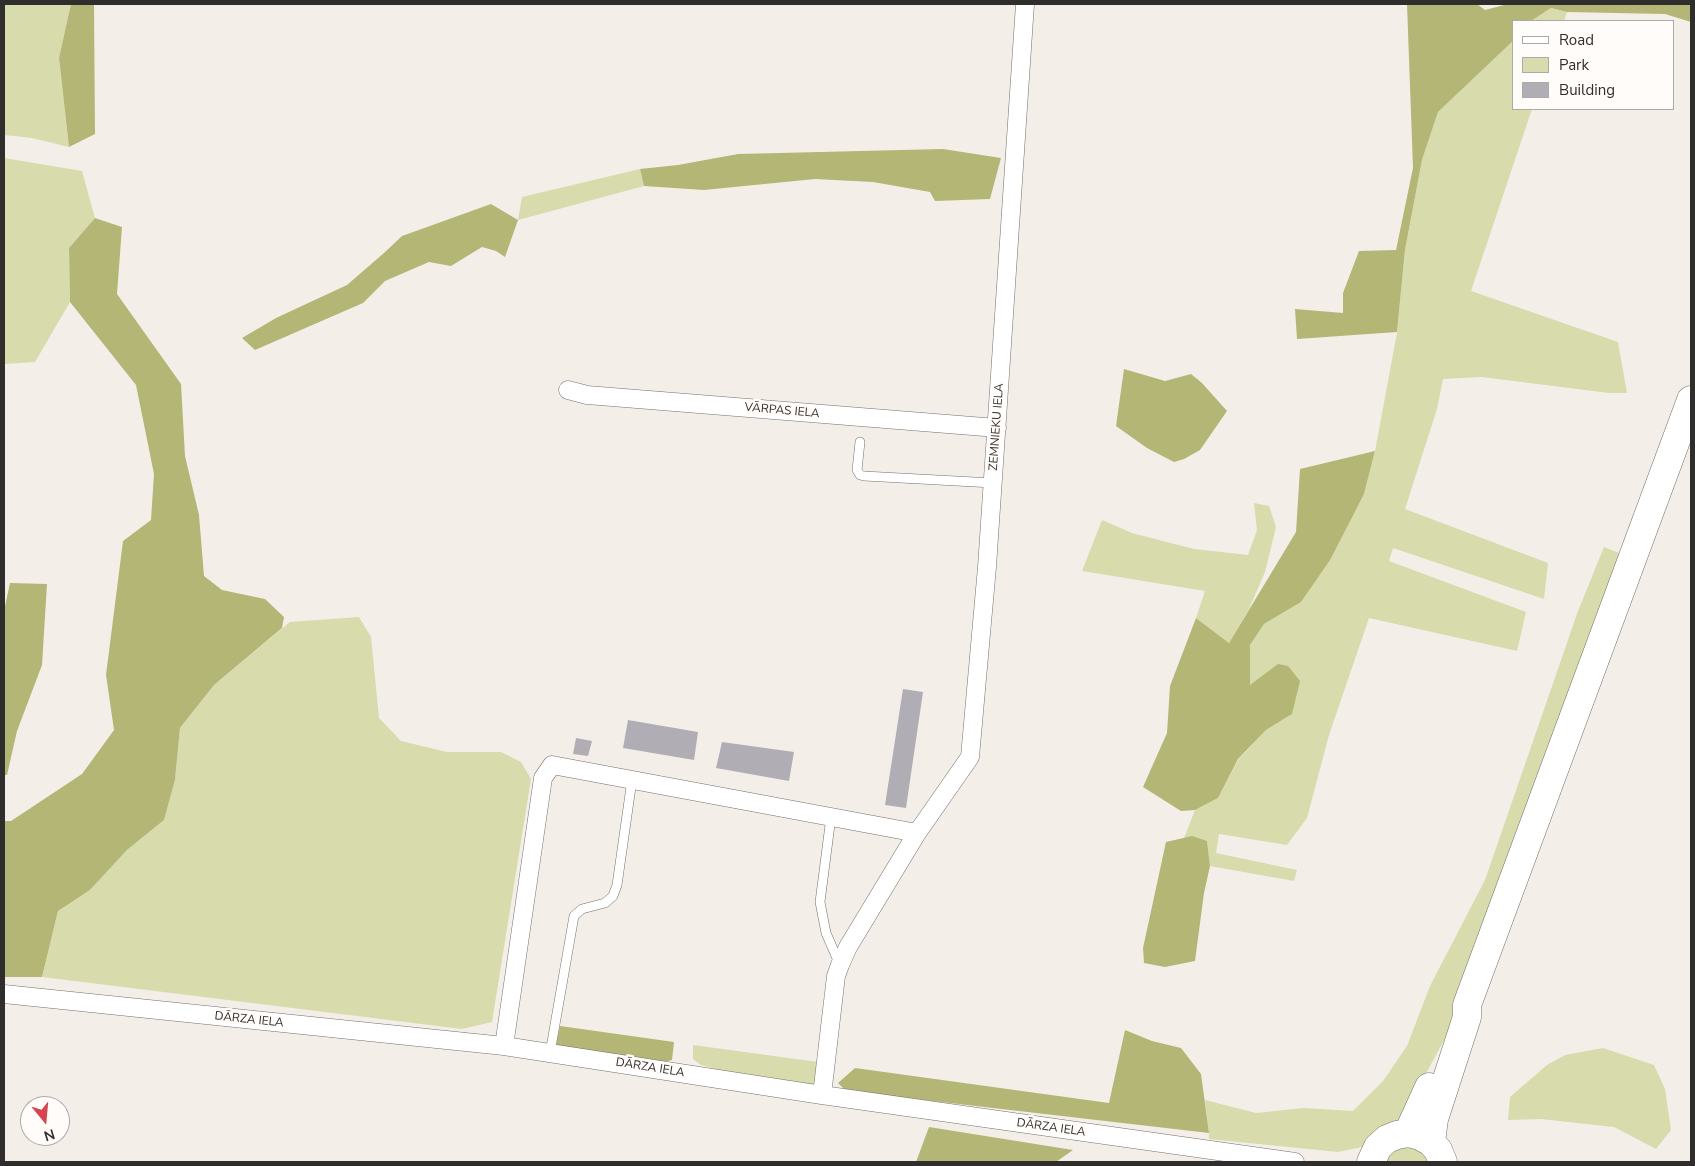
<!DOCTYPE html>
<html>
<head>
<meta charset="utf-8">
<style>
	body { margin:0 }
	#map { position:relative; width:1695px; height:1166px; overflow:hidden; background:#f4eee9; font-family:"Nunito Sans",sans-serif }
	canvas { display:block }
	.frame { position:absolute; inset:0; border:5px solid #302e2c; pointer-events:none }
	.legend { position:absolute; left:1512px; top:20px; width:162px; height:90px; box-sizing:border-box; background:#fffcfa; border:1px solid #acaaa8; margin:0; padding:6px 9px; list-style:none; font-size:15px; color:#302e2c }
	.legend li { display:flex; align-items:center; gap:10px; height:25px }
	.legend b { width:25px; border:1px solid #acaaa8 }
	.north { position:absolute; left:20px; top:1096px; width:50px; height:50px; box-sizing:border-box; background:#fffcfa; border:1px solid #acaaa8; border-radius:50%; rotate:163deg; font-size:14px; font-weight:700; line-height:20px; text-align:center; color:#302e2c }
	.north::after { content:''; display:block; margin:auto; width:18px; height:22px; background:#d5454f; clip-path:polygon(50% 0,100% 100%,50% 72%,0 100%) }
</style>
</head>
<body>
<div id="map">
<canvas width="1695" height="1166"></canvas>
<div class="frame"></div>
<ul class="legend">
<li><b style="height:6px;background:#fff"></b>Road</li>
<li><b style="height:14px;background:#d8dbac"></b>Park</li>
<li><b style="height:14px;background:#b0aeb4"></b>Building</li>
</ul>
<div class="north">N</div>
</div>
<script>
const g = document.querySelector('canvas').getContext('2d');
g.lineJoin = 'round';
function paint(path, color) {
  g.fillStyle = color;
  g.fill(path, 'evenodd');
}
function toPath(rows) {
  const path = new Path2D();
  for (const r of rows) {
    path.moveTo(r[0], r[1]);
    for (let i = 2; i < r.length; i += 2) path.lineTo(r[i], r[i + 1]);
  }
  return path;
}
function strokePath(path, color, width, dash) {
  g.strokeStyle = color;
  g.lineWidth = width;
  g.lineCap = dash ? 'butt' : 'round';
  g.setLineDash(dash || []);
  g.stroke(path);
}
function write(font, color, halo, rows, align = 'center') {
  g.font = font + ' "Nunito Sans",sans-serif';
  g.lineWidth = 5;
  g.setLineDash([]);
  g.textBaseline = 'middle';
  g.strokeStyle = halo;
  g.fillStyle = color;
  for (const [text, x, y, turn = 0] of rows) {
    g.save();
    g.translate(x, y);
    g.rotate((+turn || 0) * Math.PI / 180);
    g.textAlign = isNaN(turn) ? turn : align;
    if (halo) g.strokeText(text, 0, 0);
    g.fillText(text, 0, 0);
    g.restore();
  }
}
const green = toPath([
	[4,4,71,4,59,59,69,147,32,138,4,135],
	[1551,8,1567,12,1564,21,1531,21],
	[1514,40,1514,109,1532,109,1471,291,1618,342,1627,393,1609,393,1482,377,1443,379,1437,409,1405,509,1548,563,1544,599,1393,548,1389,561,1526,612,1517,651,1369,618,1329,735,1307,818,1287,845,1219,834,1216,853,1297,870,1294,881,1210,866,1207,841,1184,838,1195,810,1218,798,1238,760,1266,730,1292,714,1250,686,1250,645,1264,624,1301,602,1364,494,1375,451,1397,333,1405,250,1422,160,1438,112],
	[4,158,82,171,95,218,69,248,70,302,35,362,4,364],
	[640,169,644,186,518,220,522,197],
	[1254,503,1269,506,1276,527,1265,572,1249,609,1229,643,1196,618,1205,591,1082,571,1102,520,1132,533,1194,549,1248,555,1257,530],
	[1604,547,1619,553,1609,594,1448,1033,1424,1077,1407,1119,1379,1135,1362,1147,1338,1152,1209,1139,1209,1133,1205,1100,1256,1113,1304,1108,1353,1111,1383,1081,1407,1046,1430,986,1485,880,1578,611],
	[359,617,371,637,379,718,401,741,447,752,501,752,521,762,531,779,492,1022,462,1029,42,977,58,911,90,890,127,850,164,820,175,780,180,728,214,685,290,622],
	[693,1045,818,1062,817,1086,737,1075,701,1065,693,1059],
	[1603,1048,1654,1065,1665,1089,1671,1130,1656,1149,1614,1127,1541,1119,1508,1120,1510,1097,1547,1065,1565,1055],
	[1407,1145,1422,1151,1430,1162,1383,1162,1392,1150]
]);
const forest = toPath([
	[71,4,94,4,95,134,69,147,59,58],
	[1407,4,1477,4,1485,10,1508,4,1691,4,1691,22,1665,14,1567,12,1551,8,1531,21,1514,21,1514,40,1438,112,1422,160,1405,250,1397,332,1297,339,1295,309,1343,313,1343,293,1359,251,1396,250,1413,168],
	[943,149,1001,158,990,199,935,201,930,192,873,182,815,179,704,190,644,186,640,169,678,165,738,154],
	[491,204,518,220,505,257,496,251,482,247,451,266,429,262,385,281,363,303,255,350,242,338,276,318,347,285,384,253,402,236],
	[95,218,122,227,117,294,181,384,185,456,199,515,204,576,222,590,265,599,284,617,282,628,214,685,180,728,175,780,164,820,127,850,90,890,58,911,42,977,4,977,4,821,11,821,82,774,114,730,106,675,123,541,151,520,154,474,136,385,70,302,69,248],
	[1124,369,1165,381,1191,374,1202,383,1227,411,1200,450,1184,459,1174,462,1147,448,1116,426],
	[1375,451,1364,494,1330,560,1301,602,1264,624,1250,645,1250,685,1278,664,1288,666,1300,681,1292,714,1266,730,1238,759,1218,798,1195,810,1181,811,1143,787,1167,733,1170,686,1196,618,1229,643,1296,532,1300,469],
	[10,583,47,584,42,665,17,731,7,775,4,775,4,611],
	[1192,836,1207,841,1210,866,1204,893,1195,961,1165,967,1144,963,1143,948,1166,842],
	[560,1026,674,1042,672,1060,660,1063,556,1046],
	[1125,1030,1152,1041,1181,1048,1201,1074,1209,1133,846,1091,838,1083,855,1068,1109,1103],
	[929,1127,1073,1150,1056,1162,916,1162]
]);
const building = toPath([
	[903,689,923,692,906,808,885,805],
	[628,720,698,732,694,760,623,748],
	[576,738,592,741,588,756,573,754],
	[722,742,794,752,789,781,716,768]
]);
const lane = toPath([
	[860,442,857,470,860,475,864,476,993,483],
	[831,817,820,902,826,933,840,965],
	[550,1053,574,916,582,909,605,903,613,896,617,885,632,780]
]);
const street = toPath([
	[568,390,587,395,997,428],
	[4,994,504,1046,822,1095,1295,1162],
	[504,1046,543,778,552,765,917,833],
	[822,1095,836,976,840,965,848,947,917,833,970,757,987,567,1025,4]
]);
const highway = toPath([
	[1408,1133,1429,1087],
	[1431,1142,1434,1119,1467,1017,1467,1005,1691,400],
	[1371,1162,1378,1147,1387,1139,1397,1135,1408,1133,1420,1136,1431,1142,1438,1150,1443,1162]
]);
const streetNames = [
	["VĀRPAS IELA",782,411,5],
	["ZEMNIEKU IELA",997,427,-86],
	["DĀRZA IELA",249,1020,6],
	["DĀRZA IELA",650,1068,9],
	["DĀRZA IELA",1051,1128,8]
];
paint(green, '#d8dbac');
paint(forest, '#b4b675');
paint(building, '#b0aeb4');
strokePath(lane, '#76706c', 10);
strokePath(street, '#76706c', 19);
strokePath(highway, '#76706c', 29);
strokePath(lane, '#fff', 9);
strokePath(street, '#fff', 18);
strokePath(highway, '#fff', 28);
write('12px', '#302e2c', '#fffcfa', streetNames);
</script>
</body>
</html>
